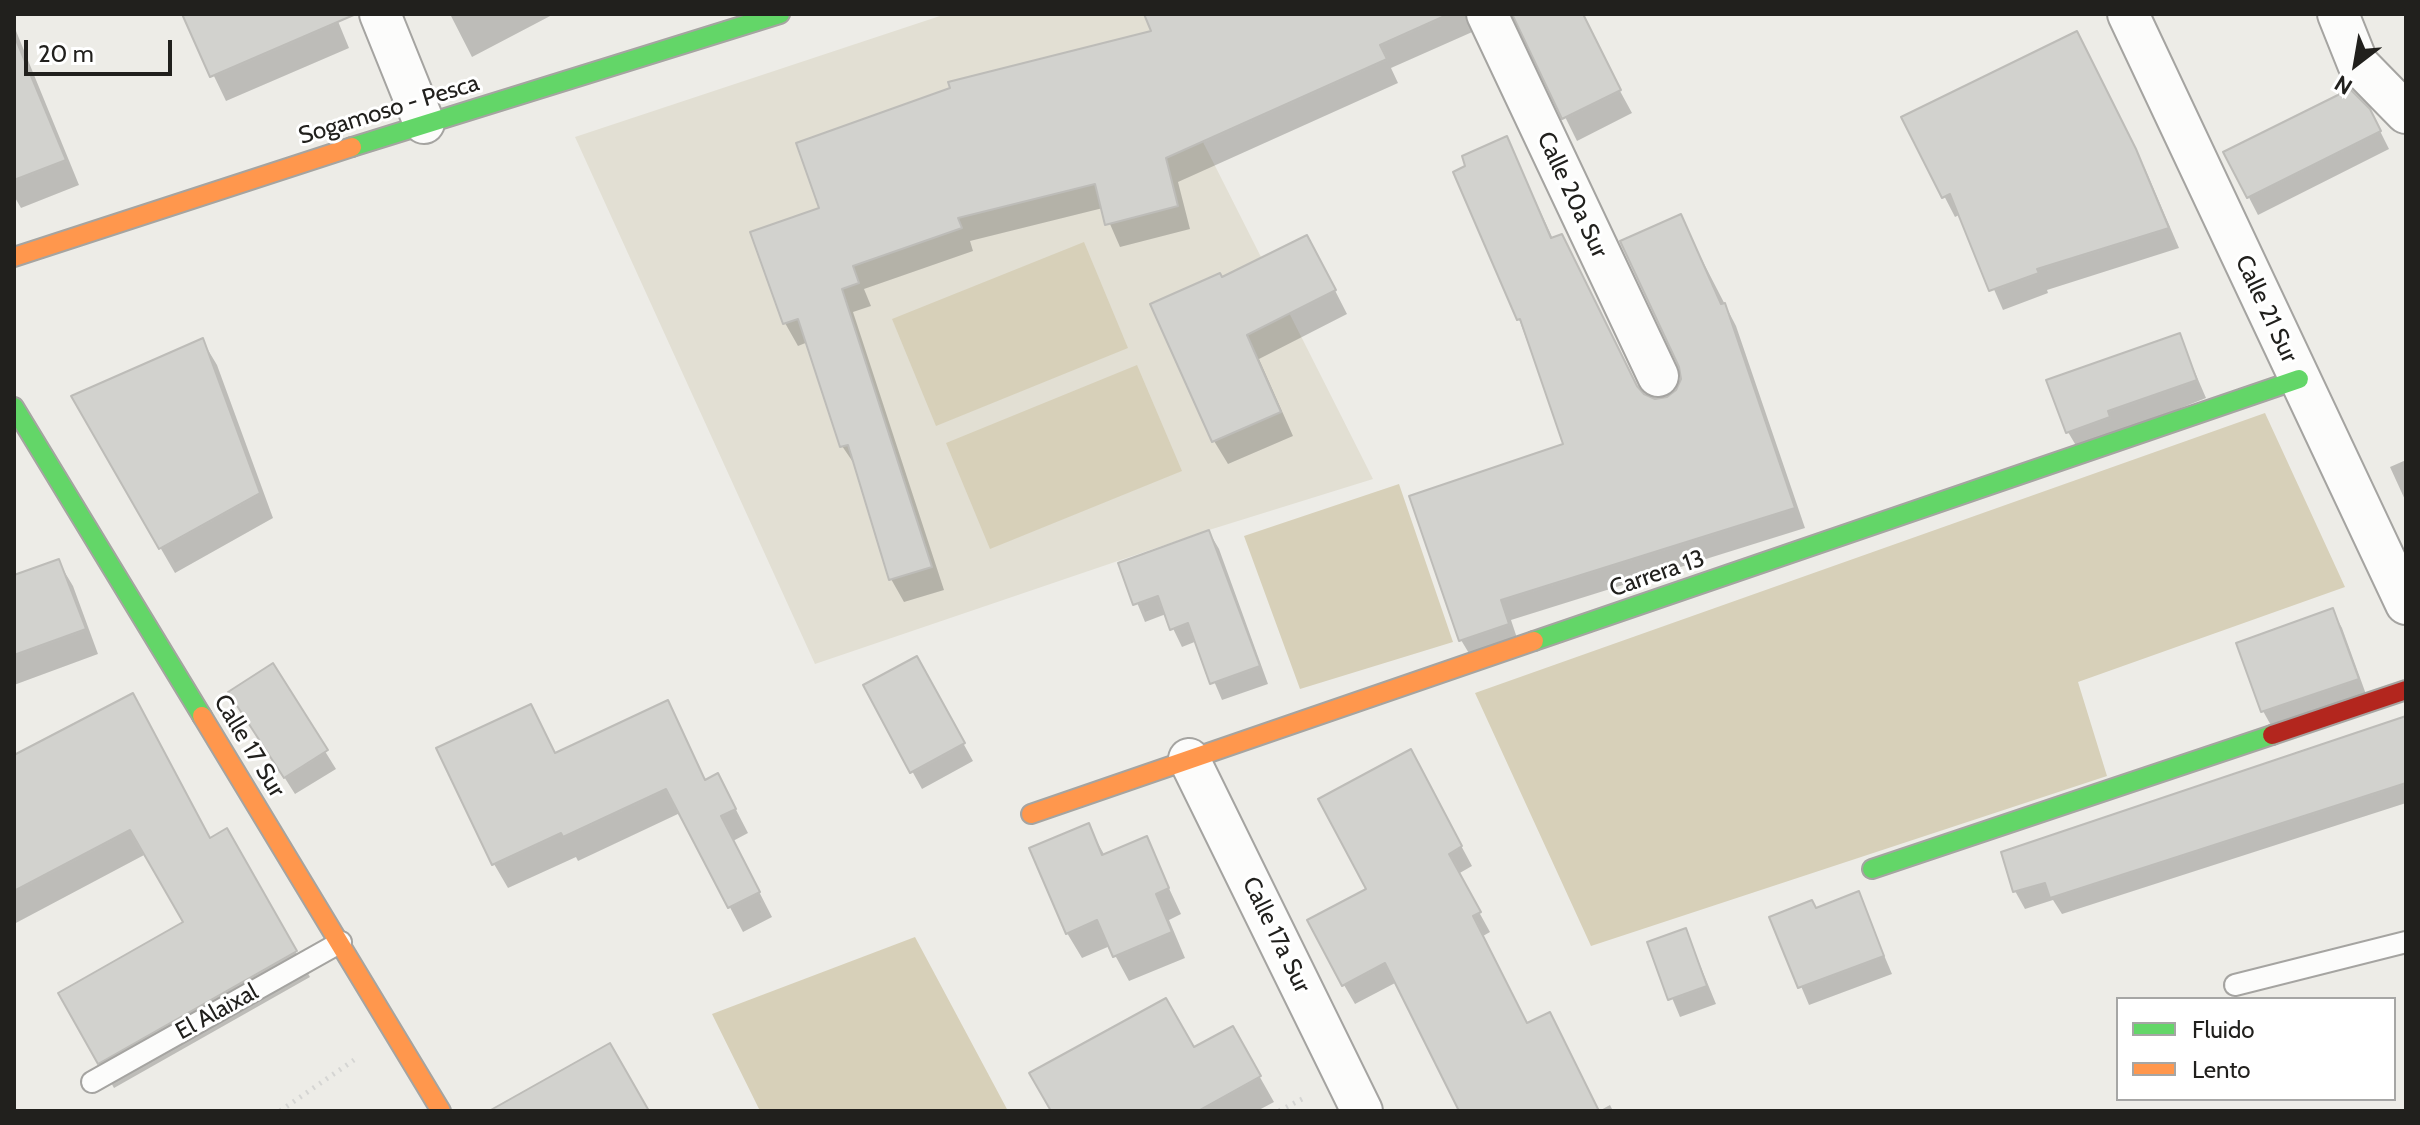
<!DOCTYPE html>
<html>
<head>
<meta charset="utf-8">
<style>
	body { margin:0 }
	#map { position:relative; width:2420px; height:1125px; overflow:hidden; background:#edece7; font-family:Cabin,sans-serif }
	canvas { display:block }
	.frame { position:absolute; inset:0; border:16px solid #21201d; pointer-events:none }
	.legend { position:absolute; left:2116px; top:997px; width:280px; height:104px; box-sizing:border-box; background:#fff; border:2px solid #a6a6a5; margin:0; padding:10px 14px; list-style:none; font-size:24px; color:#21201d }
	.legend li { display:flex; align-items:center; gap:16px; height:40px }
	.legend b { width:40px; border:2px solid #a6a6a5 }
	.north { position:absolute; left:2316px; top:24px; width:80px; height:80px; -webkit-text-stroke:6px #fff; paint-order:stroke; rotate:211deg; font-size:22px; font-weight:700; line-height:32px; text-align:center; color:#21201d }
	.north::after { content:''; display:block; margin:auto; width:28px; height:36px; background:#21201d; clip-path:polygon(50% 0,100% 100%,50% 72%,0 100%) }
	.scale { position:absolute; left:24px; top:40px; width:148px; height:36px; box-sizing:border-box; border:4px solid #21201d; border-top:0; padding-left:10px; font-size:24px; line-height:28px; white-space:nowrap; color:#21201d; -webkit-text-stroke:6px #fff; paint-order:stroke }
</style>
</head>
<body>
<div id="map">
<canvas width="2420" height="1125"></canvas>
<div class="frame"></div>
<ul class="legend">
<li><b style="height:10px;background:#63d668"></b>Fluido</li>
<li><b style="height:10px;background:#ff974d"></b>Lento</li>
</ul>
<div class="north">N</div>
<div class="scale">20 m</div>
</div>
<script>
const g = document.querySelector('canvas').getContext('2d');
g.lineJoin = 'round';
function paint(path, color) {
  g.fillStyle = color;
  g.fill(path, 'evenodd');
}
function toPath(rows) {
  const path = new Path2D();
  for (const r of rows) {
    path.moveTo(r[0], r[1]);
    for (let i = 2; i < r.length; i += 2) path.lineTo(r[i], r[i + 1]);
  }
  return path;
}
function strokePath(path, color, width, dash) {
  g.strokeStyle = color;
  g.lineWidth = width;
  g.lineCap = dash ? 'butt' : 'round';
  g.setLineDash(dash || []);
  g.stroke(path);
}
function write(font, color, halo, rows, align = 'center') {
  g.font = font + ' Cabin,sans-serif';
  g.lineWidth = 6;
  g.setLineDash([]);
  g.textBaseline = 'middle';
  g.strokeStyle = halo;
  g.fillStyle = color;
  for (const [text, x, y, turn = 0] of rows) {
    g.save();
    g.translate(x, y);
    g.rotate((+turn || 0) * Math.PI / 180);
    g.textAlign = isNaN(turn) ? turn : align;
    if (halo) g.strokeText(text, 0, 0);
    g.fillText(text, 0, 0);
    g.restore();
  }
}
const built = toPath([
	[946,14,1146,14,1203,142,1373,479,1209,530,815,664,575,137]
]);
const green = toPath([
	[1084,242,1128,348,936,426,892,319],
	[1137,365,1182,471,990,549,946,443],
	[2265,413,2345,587,2078,682,2107,776,1591,946,1475,693],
	[1399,484,1453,642,1300,689,1244,536],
	[915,937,1008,1111,760,1111,712,1014]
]);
const shadow = toPath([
	[184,14,335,14,349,48,226,101],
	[450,14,554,14,472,57],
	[1146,14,1501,14,1479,29,1391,68,1398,83,1178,182,1190,229,1120,247,1103,208,970,241,973,251,864,289,871,306,853,312,944,590,904,602,891,579,857,468,842,446,808,342,798,346,785,323,822,209,1153,32],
	[1505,14,1578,14,1632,113,1577,141,1519,24],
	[14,26,79,185,21,208,14,196],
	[2088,54,2146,171,2179,248,2047,290,2048,293,2003,310,1961,214,1955,217,1904,118],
	[2379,129,2389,149,2258,215,2226,153],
	[1507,139,1553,239,1640,392,1655,401,1668,399,1678,391,1683,379,1680,217,1736,326,1805,528,1511,620,1519,644,1473,660,1461,640,1565,445,1519,319],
	[1320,261,1347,314,1259,359,1293,436,1228,464,1214,441,1221,280],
	[2179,335,2206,398,2078,449,2068,432],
	[202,340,217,365,273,518,175,573,73,397],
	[2406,460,2406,502,2390,467],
	[1209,532,1219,549,1268,684,1222,700,1197,641,1182,647,1166,614,1145,622,1121,564],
	[58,561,73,586,98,654,14,685,14,578],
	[2332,610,2342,628,2367,697,2273,729,2263,711,2239,644],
	[916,658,973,761,922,789,865,686],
	[272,666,336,769,295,794,241,709],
	[667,702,706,781,731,800,748,833,733,841,772,917,743,932,680,813,578,861,576,857,508,888,494,864,530,706,556,754],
	[2406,718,2406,803,2062,914,2053,900,2025,909,2015,891],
	[14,757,210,840,226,831,310,977,114,1088,61,994,186,923,146,854,14,924],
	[1421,771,1472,866,1458,874,1490,932,1483,936,1527,1025,1599,1111,1462,1111,1397,982,1355,1004,1344,985,1369,889],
	[1088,826,1105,856,1146,839,1181,914,1169,920,1185,958,1129,981,1110,946,1082,958,1067,933],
	[1858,894,1892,974,1809,1005,1772,918,1816,910],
	[1686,931,1716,1004,1680,1017,1649,943],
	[1232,1028,1274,1102,1257,1111,1053,1111,1193,1050],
	[1610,1105,1613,1111,1599,1111]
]);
const building = toPath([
	[182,14,356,14,210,77,182,14],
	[1144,14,1449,14,1380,45,1387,59,1166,158,1178,206,1105,225,1095,184,958,218,962,228,853,266,859,283,842,289,932,567,889,580,848,445,840,447,798,319,783,324,750,232,819,208,796,143,950,88,948,82,1151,31,1144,14],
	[1512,14,1583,14,1621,90,1562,119,1512,14],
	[2077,31,2136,149,2169,228,2037,269,2039,273,1989,291,1950,194,1942,198,1901,117,2077,31],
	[14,35,66,160,14,180,14,35],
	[2350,89,2370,109,2381,131,2247,198,2223,152,2350,89],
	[1507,136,1551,238,1562,234,1637,386,1644,394,1655,399,1667,397,1676,390,1681,379,1679,367,1620,241,1681,214,1721,304,1725,303,1795,508,1501,600,1509,624,1459,641,1409,496,1563,444,1520,319,1517,320,1453,172,1465,166,1462,156,1507,136],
	[1307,235,1336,290,1247,335,1281,412,1212,442,1150,304,1220,273,1222,277,1307,235],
	[2180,333,2197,380,2108,411,2110,417,2066,433,2046,380,2180,333],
	[203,338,260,493,159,549,71,396,203,338],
	[1209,530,1260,666,1210,684,1188,623,1170,630,1158,596,1133,605,1118,563,1209,530],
	[59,559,86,629,14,655,14,575,59,559],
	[2333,608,2359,679,2261,712,2236,643,2333,608],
	[917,656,965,743,910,773,863,685,917,656],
	[273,663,328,750,284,778,228,692,273,663],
	[133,693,210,838,227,828,297,951,98,1064,58,993,183,922,130,830,14,891,14,755,133,693],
	[668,700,705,780,718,773,736,809,721,816,760,892,728,908,666,789,563,837,561,833,492,865,436,748,531,704,555,753,668,700],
	[2406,716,2406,783,2050,898,2045,883,2013,892,2001,852,2406,716],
	[1411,749,1462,846,1449,854,1481,912,1473,916,1527,1023,1550,1012,1599,1111,1459,1111,1385,963,1342,986,1307,920,1366,889,1318,799,1411,749],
	[1089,823,1102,855,1147,836,1169,888,1156,894,1172,932,1113,957,1097,920,1066,934,1029,848,1089,823],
	[1859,891,1884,956,1798,988,1769,917,1812,900,1816,908,1859,891],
	[1686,928,1707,986,1668,1000,1647,942,1686,928],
	[1166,998,1194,1047,1233,1026,1261,1076,1198,1111,1051,1111,1029,1073,1166,998],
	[610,1043,649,1111,489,1111,610,1043]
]);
const path = toPath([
	[280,1111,354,1060],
	[1279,1111,1306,1097]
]);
const lane = toPath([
	[2235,985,2406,942],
	[92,1082,341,942]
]);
const street = toPath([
	[380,14,424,123],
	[1487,14,1658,376],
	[2128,14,2406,604],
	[2338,14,2358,64,2406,113],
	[1189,759,1362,1111]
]);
const fast = toPath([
	[352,147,780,14],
	[14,407,202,716],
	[1534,641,2299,379],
	[1872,869,2272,735]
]);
const slow = toPath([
	[14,257,352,147],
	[202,716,441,1111],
	[1031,814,1534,641]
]);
const jam = toPath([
	[2272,735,2406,690]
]);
const streetNames = [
	["Sogamoso - Pesca",389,110,-17],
	["Calle 20a Sur",1572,195,65],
	["Calle 21 Sur",2266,309,65],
	["Carrera 13",1657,574,-19],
	["Calle 17 Sur",249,746,59],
	["Calle 17a Sur",1276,935,64],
	["El Alaixal",217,1012,-29]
];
paint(built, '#e2dfd3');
paint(green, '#d7d0b9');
paint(shadow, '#0003');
paint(building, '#d2d2ce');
strokePath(building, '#bdbcb8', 2);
strokePath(lane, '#a5a4a1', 24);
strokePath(street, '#a5a4a1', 44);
strokePath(fast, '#a5a4a1', 22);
strokePath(slow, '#a5a4a1', 22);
strokePath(jam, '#a5a4a1', 22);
strokePath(path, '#d5d5d3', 5, [2, 6]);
strokePath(lane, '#fcfcfb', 20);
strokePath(street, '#fcfcfb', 40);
strokePath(fast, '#63d668', 18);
strokePath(slow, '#ff974d', 18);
strokePath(jam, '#b3261e', 18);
write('24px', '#21201d', '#fff', streetNames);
</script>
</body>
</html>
